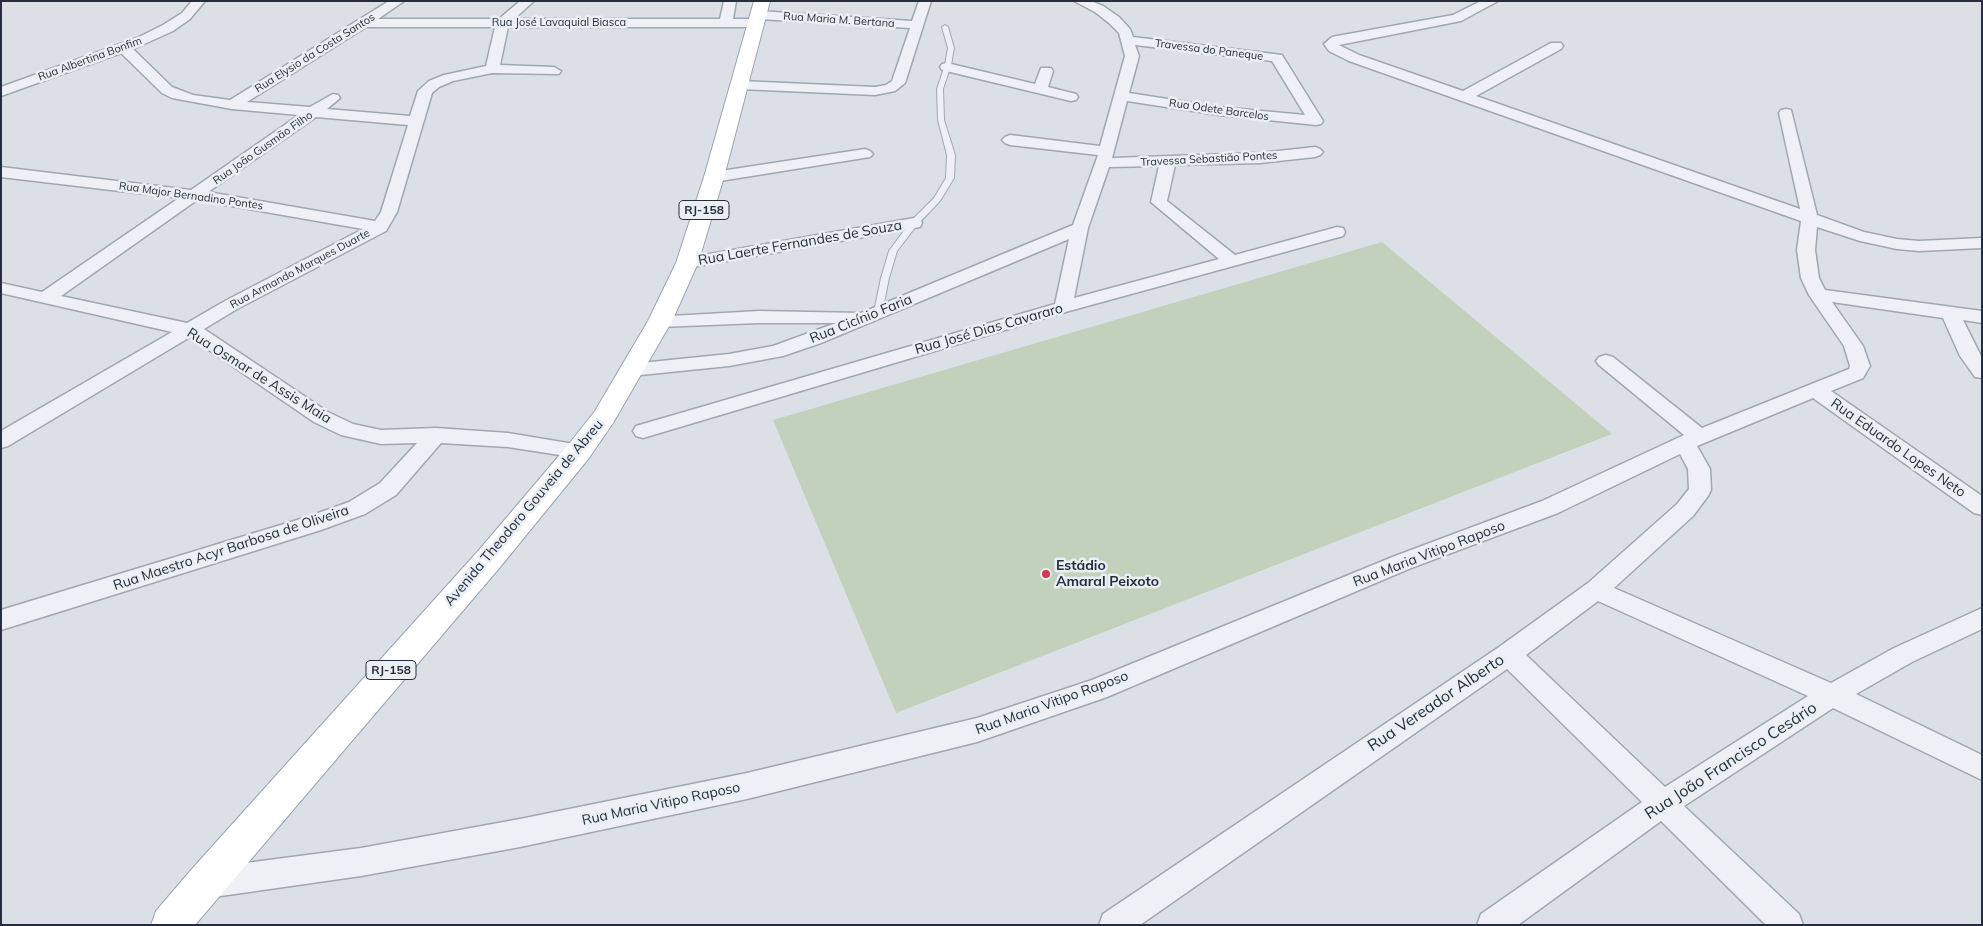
<!DOCTYPE html>
<html>
<head>
<meta charset="utf-8">
<style>
	body { margin:0 }
	#map { position:relative; width:1983px; height:926px; overflow:hidden; background:#dbe0e6; font-family:Mulish,sans-serif }
	canvas { display:block }
	.frame { position:absolute; inset:0; border:2px solid #242e3d; pointer-events:none }
</style>
</head>
<body>
<div id="map">
<canvas width="1983" height="926"></canvas>
<div class="frame"></div>
</div>
<script>
const g = document.querySelector('canvas').getContext('2d');
g.lineJoin = 'round';
function paint(path, color) {
  g.fillStyle = color;
  g.fill(path, 'evenodd');
}
function toPath(rows) {
  const path = new Path2D();
  for (const r of rows) {
    path.moveTo(r[0], r[1]);
    for (let i = 2; i < r.length; i += 2) path.lineTo(r[i], r[i + 1]);
  }
  return path;
}
function strokePath(path, color, width, dash) {
  g.strokeStyle = color;
  g.lineWidth = width;
  g.lineCap = dash ? 'butt' : 'round';
  g.setLineDash(dash || []);
  g.stroke(path);
}
function write(font, color, halo, rows, align = 'center') {
  g.font = font + ' Mulish,sans-serif';
  g.lineWidth = 5;
  g.setLineDash([]);
  g.textBaseline = 'middle';
  g.strokeStyle = halo;
  g.fillStyle = color;
  for (const [text, x, y, turn = 0] of rows) {
    g.save();
    g.translate(x, y);
    g.rotate((+turn || 0) * Math.PI / 180);
    g.textAlign = isNaN(turn) ? turn : align;
    if (halo) g.strokeText(text, 0, 0);
    g.fillText(text, 0, 0);
    g.restore();
  }
}
const green = toPath([
	[1382,242,1612,434,896,713,773,420]
]);
const service = toPath([
	[945,25,948,27,954,48,951,65,943,89,944,120,955,155,954,178,940,201,917,225,897,251,889,278,882,312,878,315,874,312,881,278,889,251,911,221,934,198,946,178,947,155,938,120,937,89,945,65,948,48,942,27,945,25]
]);
const minor = toPath([
	[192,1,205,1,190,19,173,31,133,49,172,87,193,95,230,100,389,1,404,1,378,19,499,19,520,1,534,1,514,19,720,19,724,1,736,1,733,19,756,19,762,23,756,27,508,27,500,65,554,67,561,71,559,74,492,73,453,81,439,87,432,93,397,212,386,231,237,309,204,329,328,412,353,424,381,430,436,428,508,433,586,446,590,451,586,456,579,458,508,447,441,443,396,495,365,514,321,530,1,630,1,610,307,517,349,502,380,483,417,443,381,444,341,435,314,422,190,337,8,446,1,448,1,431,172,332,1,293,1,283,42,292,179,198,1,177,1,167,191,190,299,115,232,109,172,98,162,93,121,53,1,96,1,87,137,38,163,25,182,13,192,1],
	[366,27,495,27,486,66,444,75,429,81,418,91,410,116,327,109,340,98,338,95,333,94,310,107,247,102,366,27],
	[316,117,408,125,381,212,375,221,208,192,316,117],
	[197,200,363,229,225,301,187,323,61,296,197,200],
	[919,1,931,1,905,83,895,91,875,95,740,89,733,85,740,81,875,87,886,85,892,81,910,28,759,19,753,15,759,11,912,21,919,1],
	[1074,1,1091,1,1103,6,1119,17,1130,29,1133,37,1282,55,1323,121,1321,124,1316,125,1219,115,1127,101,1112,158,1260,153,1315,147,1320,149,1323,152,1320,155,1315,157,1260,163,1175,165,1167,201,1235,255,1337,227,1343,228,1345,232,1343,236,1069,311,643,438,636,436,633,431,636,426,1055,304,1069,239,821,343,783,356,729,366,631,376,624,375,621,370,624,365,631,364,729,354,773,346,836,323,759,323,660,327,653,325,651,321,653,317,759,311,861,313,1073,225,1098,155,1010,145,1005,143,1002,140,1005,137,1010,135,1100,146,1125,56,1119,33,1109,23,1095,12,1074,1],
	[1135,45,1272,61,1305,115,1219,107,1129,93,1139,56,1135,45],
	[1159,166,1151,202,1219,259,1074,298,1088,228,1109,167,1159,166],
	[1481,1,1498,1,1461,21,1339,45,1359,55,1463,91,1551,43,1561,43,1563,46,1561,49,1476,96,1800,209,1779,113,1781,110,1786,109,1791,110,1817,215,1864,232,1897,239,1919,241,1982,238,1982,248,1919,251,1897,249,1860,241,1817,227,1815,250,1819,278,1825,290,1982,311,1982,323,1963,320,1982,358,1982,378,1975,377,1960,356,1943,318,1832,302,1863,346,1870,366,1863,378,1831,391,1982,496,1982,515,1974,513,1813,398,1697,446,1710,469,1711,490,1708,496,1693,516,1614,588,1831,683,1894,648,1982,608,1982,629,1912,662,1856,694,1982,755,1982,780,1833,708,1684,806,1799,914,1803,925,1766,925,1661,821,1518,925,1477,925,1481,914,1642,802,1507,669,1140,925,1099,925,1103,914,1499,647,1588,583,1677,504,1689,489,1688,469,1680,454,1558,513,1411,568,1107,697,977,742,747,799,520,847,361,876,207,898,197,893,192,883,197,873,207,868,361,848,520,819,747,773,977,718,1092,680,1395,556,1542,501,1684,435,1599,365,1596,361,1599,357,1606,355,1613,357,1702,428,1849,369,1850,366,1844,346,1809,295,1801,278,1797,250,1801,221,1349,61,1329,51,1324,44,1332,37,1337,36,1453,15,1481,1],
	[1598,601,1808,696,1665,787,1526,655,1598,601],
	[947,63,1035,84,1041,68,1051,68,1053,71,1048,87,1076,94,1078,97,1076,100,1071,101,942,70,940,67,942,64,947,63],
	[865,149,870,151,873,154,870,157,714,182,708,180,706,177,708,174,714,172,865,149],
	[914,218,920,219,922,223,920,227,687,268,681,267,678,263,681,259,687,258,914,218]
]);
const primary = toPath([
	[754,1,770,1,724,177,698,263,672,321,613,423,589,458,501,566,195,925,151,925,156,911,191,870,479,550,569,444,595,411,648,321,676,263,704,177,754,1]
]);
const markers = [
	[1046,574,5,"#d43753"]
];
const farStreetnames = [
	["Rua Maria M. Bertana",839,20,4],
	["Rua José Lavaquial Biasca",559,23],
	["Travessa do Paneque",1209,50,7],
	["Rua Elysio da Costa Santos",315,53,-32],
	["Rua Albertina Bonfim",90,59,-20],
	["Rua Odete Barcelos",1219,110,8],
	["Rua João Gusmão Filho",263,148,-35],
	["Travessa Sebastião Pontes",1209,159,-3],
	["Rua Major Bernadino Pontes",191,196,8],
	["Rua Armando Marques Duarte",300,269,-28]
];
const shields = [
	[704,210,50],
	[391,670,50]
];
const shieldNames = [
	["RJ-158",704,210],
	["RJ-158",391,670]
];
const streetNames = [
	["Rua Laerte Fernandes de Souza",800,243,-10],
	["Rua Cicínio Faria",861,319,-22],
	["Rua José Dias Cavararo",989,329,-16],
	["Rua Osmar de Assis Maia",259,376,32],
	["Rua Eduardo Lopes Neto",1898,448,35],
	["Avenida Theodoro Gouveia de Abreu",524,513,-50],
	["Rua Maestro Acyr Barbosa de Oliveira",231,548,-18],
	["Rua Maria Vitipo Raposo",1429,554,-21],
	["Rua Maria Vitipo Raposo",1052,703,-20],
	["Rua Maria Vitipo Raposo",661,804,-12]
];
const poiNames = [
	["Estádio",1056,566],
	["Amaral Peixoto",1056,582]
];
const nearStreetnames = [
	["Rua Vereador Alberto",1436,703,-34],
	["Rua João Francisco Cesário",1731,761,-33]
];
paint(green, '#c1d1bb');
strokePath(service, '#a0a7b0', 2);
strokePath(minor, '#a0a7b0', 3);
strokePath(primary, '#9aa4b2', 2);
paint(service, '#eef0f5');
paint(minor, '#eef0f5');
paint(primary, '#fff');
for (const [x, y, r, color] of markers) {
  const dot = new Path2D();
  dot.arc(x, y, r, 0, 2 * Math.PI);
  g.fillStyle = color;
  g.fill(dot);
  strokePath(dot, '#eaeff4', 2);
}
write('11px', '#242e3d', '#eaeff4', farStreetnames);
for (const [x, y, w] of shields) {
  const box = new Path2D();
  box.roundRect(x - w / 2, y - 9.5, w, 19, 4);
  g.fillStyle = '#eaeff4';
  g.fill(box);
  strokePath(box, '#242e3d', 1);
}
write('bold 12px', '#242e3d', null, shieldNames);
write('14px', '#242e3d', '#eaeff4', streetNames);
write('bold 14px', '#242e3d', '#eaeff4', poiNames, 'left');
write('16px', '#242e3d', '#eaeff4', nearStreetnames);
</script>
</body>
</html>
